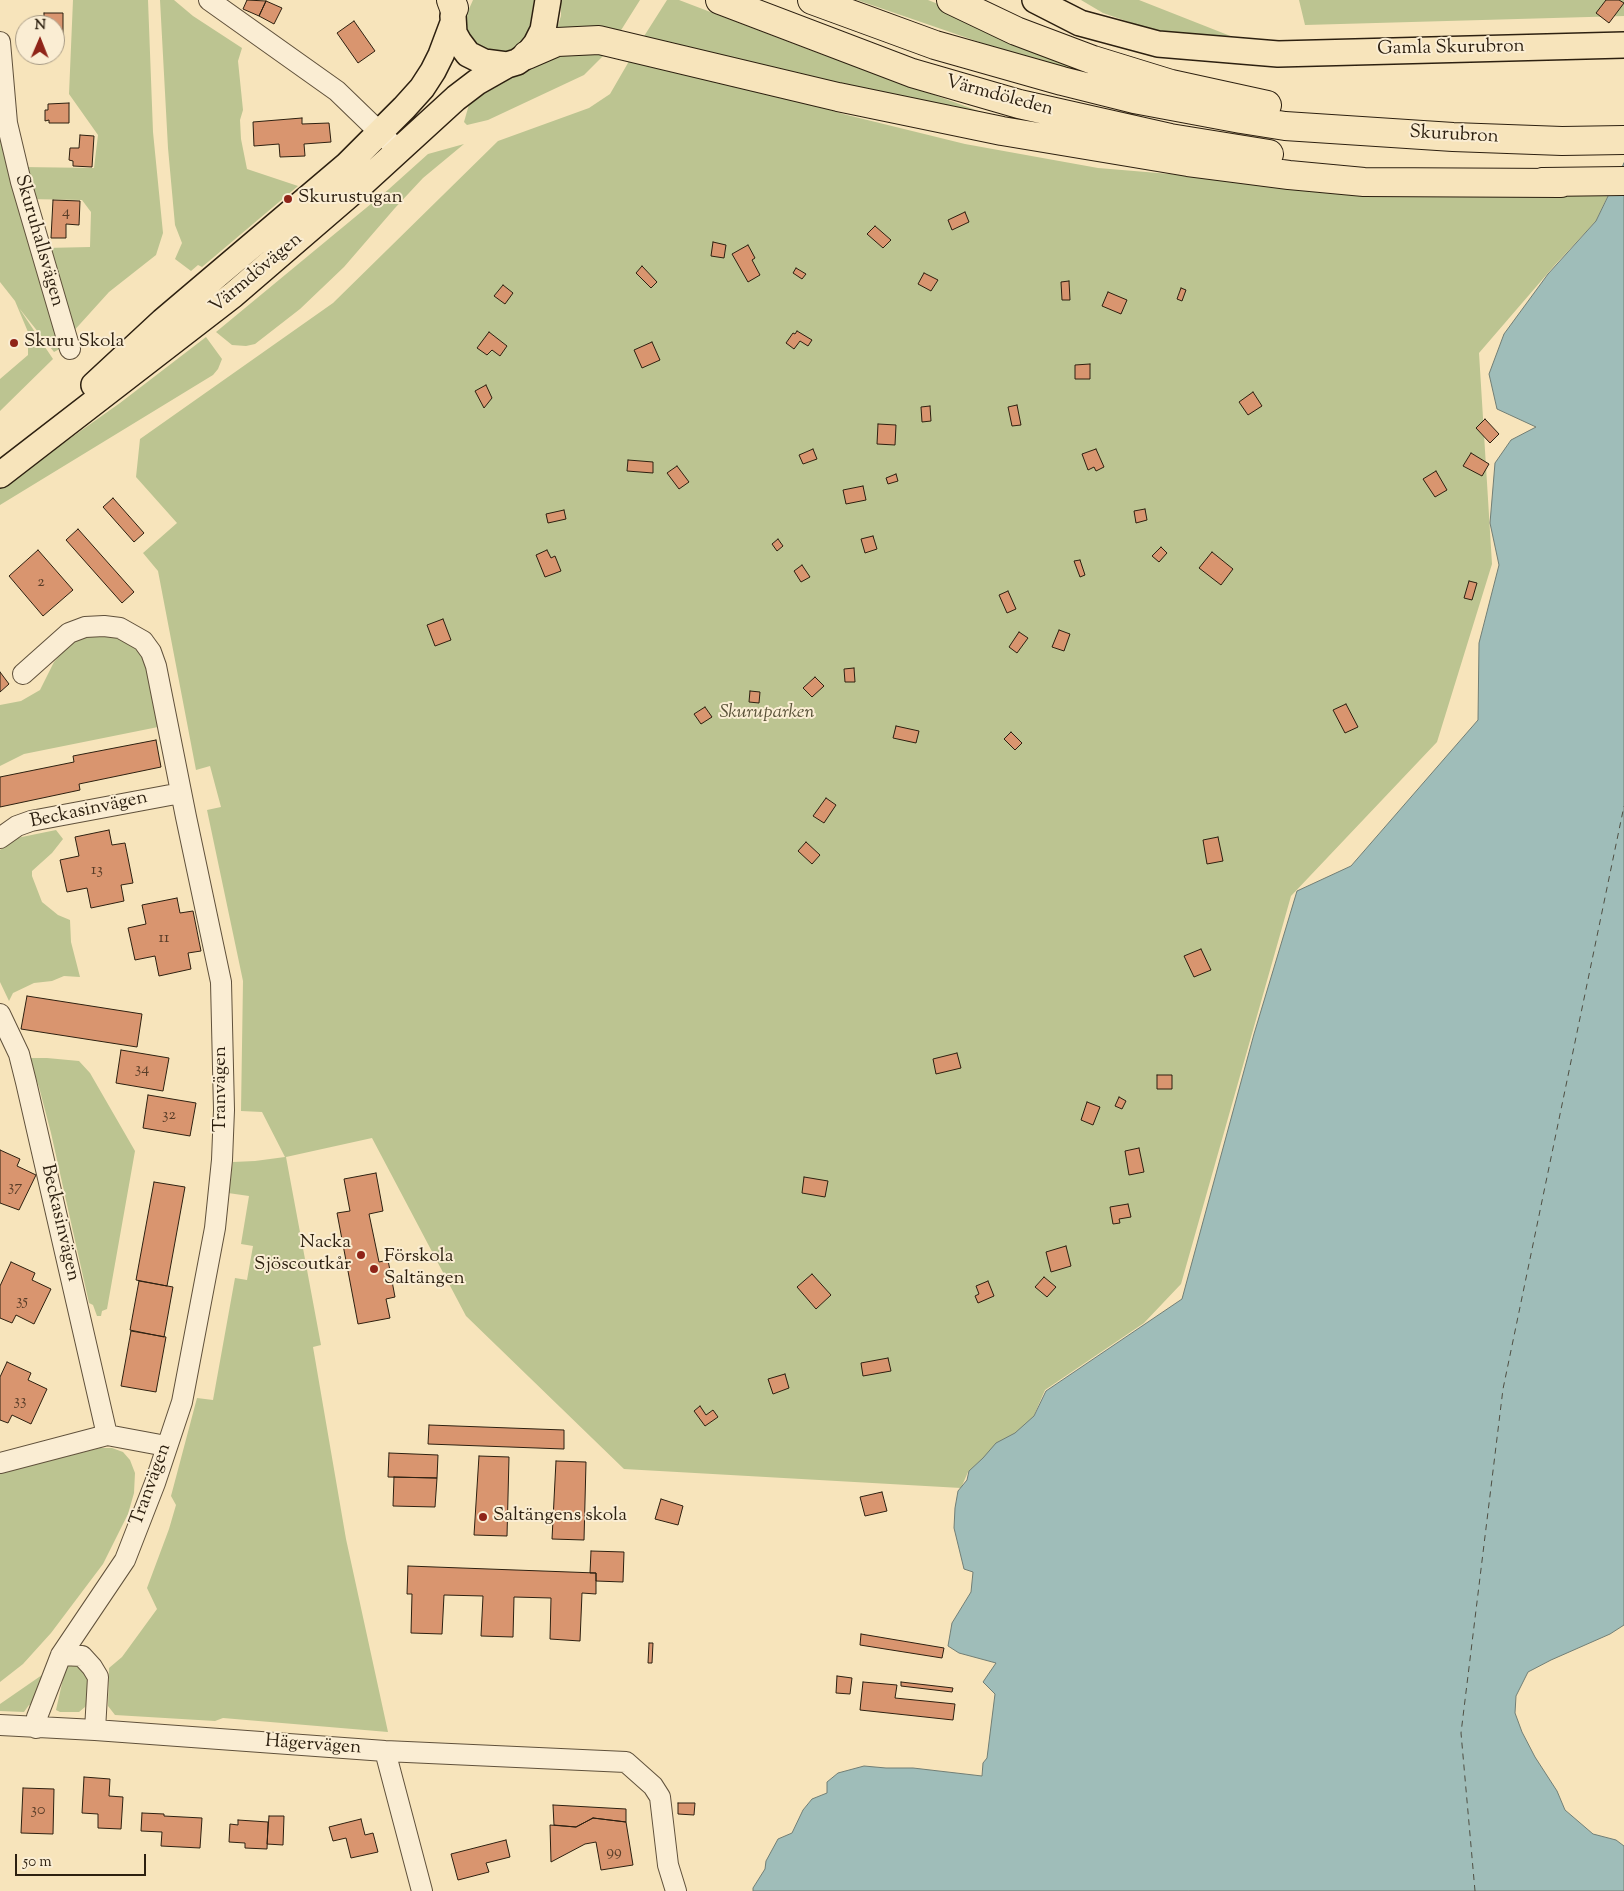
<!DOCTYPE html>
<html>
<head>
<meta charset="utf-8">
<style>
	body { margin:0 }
	#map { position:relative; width:1624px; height:1891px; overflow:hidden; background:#f7e4bb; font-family:"Sorts Mill Goudy",serif }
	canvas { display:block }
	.north { position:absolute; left:15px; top:15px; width:50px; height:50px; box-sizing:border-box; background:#faedd3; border:1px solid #a89b85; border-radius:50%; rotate:1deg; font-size:14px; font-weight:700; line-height:20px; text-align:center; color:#2d2010 }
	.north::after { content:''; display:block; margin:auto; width:18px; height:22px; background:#8f2418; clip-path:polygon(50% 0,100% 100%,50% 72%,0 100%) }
	.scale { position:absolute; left:15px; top:1854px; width:131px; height:22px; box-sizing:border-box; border:2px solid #2d2010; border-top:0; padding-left:6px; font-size:15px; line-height:18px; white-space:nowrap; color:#2d2010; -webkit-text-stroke:4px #faedd3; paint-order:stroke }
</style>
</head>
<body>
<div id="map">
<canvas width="1624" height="1891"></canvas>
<div class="north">N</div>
<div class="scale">50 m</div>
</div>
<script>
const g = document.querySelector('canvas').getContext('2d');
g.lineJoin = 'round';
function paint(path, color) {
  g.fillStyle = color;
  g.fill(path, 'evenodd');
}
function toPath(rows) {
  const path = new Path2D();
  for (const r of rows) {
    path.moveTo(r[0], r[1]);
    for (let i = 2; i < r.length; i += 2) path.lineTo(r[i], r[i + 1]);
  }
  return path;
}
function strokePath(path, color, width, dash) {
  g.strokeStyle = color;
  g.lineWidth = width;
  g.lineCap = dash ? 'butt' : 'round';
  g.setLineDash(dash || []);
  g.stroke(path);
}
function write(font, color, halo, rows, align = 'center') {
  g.font = font + ' "Sorts Mill Goudy",serif';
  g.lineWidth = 4;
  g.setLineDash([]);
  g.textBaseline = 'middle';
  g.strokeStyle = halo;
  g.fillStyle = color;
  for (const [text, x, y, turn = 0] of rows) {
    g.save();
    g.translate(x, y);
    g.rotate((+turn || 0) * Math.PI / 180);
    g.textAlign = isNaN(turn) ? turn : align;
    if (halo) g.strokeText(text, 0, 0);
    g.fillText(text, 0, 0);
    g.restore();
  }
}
const green = toPath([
	[73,0,148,0,153,132,163,233,156,255,109,292,71,334,45,248,90,247,91,212,82,200,27,199,22,167,94,168,98,135,69,94],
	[160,0,174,0,193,16,242,48,238,61,243,110,240,120,241,139,247,169,298,186,202,267,198,265,191,271,175,259,182,243,175,225,168,148],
	[473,0,534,0,529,30,522,42,508,53,496,54,475,45,465,28,465,18],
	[561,0,640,0,618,35,554,37,561,16],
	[667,0,679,0,810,50,987,114,867,92,641,41],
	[857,0,928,0,1156,90,1011,53],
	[1081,0,1139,0,1233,37,1206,42,1164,34,1103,13],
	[1299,0,1624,0,1624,16,1305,25],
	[608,51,584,75,488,120,467,125,464,122,470,101,488,85,519,75,557,54],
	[632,56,792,98,843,114,965,144,1098,168,1290,184,1610,191,1596,221,1554,266,1479,353,1492,564,1437,742,1291,896,1181,1284,1144,1323,1045,1390,1032,1420,968,1472,961,1488,624,1469,466,1316,372,1138,286,1157,321,1345,313,1347,346,1539,388,1732,223,1718,215,1721,115,1715,108,1706,109,1668,122,1657,157,1609,147,1588,169,1529,176,1505,171,1496,197,1398,213,1400,235,1278,247,1280,253,1246,241,1244,249,1196,228,1193,233,1162,255,1161,285,1157,262,1112,241,1111,243,981,207,810,221,807,210,766,196,770,158,571,143,553,177,523,136,477,140,439,333,303,498,141,589,108,610,94],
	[0,120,16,200,65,346,54,352,19,308,53,359,0,411,0,379,28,355,28,332,15,301,0,282],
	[464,144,423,178,395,208,344,267,300,309,255,344,246,346,232,345,216,332,389,189,428,154],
	[206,337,222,359,218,369,213,375,0,505,0,488,120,403],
	[100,634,119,638,139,650,149,671,158,727,24,754,0,766,0,705,21,701,40,690,54,662,72,641,85,635],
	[56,830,63,839,52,853,32,871,32,876,42,902,58,915,70,920,71,942,80,977,64,976,52,981,34,983,13,993,9,1001,0,982,0,850,12,839],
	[29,1058,47,1058,79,1061,90,1073,135,1151,107,1309,102,1311,101,1316,97,1316,93,1305,89,1303,51,1133,39,1087],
	[100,1448,112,1448,123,1452,130,1460,135,1473,134,1493,128,1514,103,1564,51,1633,23,1664,0,1682,0,1473],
	[78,1663,88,1676,88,1702,85,1707,79,1712,60,1712,56,1710,65,1670,68,1665],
	[42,1675,35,1707,29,1705,24,1712,0,1711,0,1704]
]);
const water = toPath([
	[1624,163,1624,1625,1610,1634,1551,1660,1528,1672,1516,1696,1515,1713,1522,1732,1535,1757,1557,1791,1565,1810,1593,1834,1616,1840,1624,1846,1624,1891,753,1891,753,1888,765,1869,766,1861,778,1839,792,1833,803,1810,812,1799,827,1793,827,1782,838,1773,864,1766,886,1768,913,1768,982,1776,983,1763,987,1758,995,1694,983,1682,996,1663,959,1653,948,1646,952,1623,971,1592,973,1572,964,1569,954,1528,955,1508,958,1491,967,1480,969,1471,983,1458,996,1443,1015,1433,1034,1416,1046,1391,1182,1299,1254,1034,1297,891,1351,866,1478,720,1479,643,1499,565,1490,523,1495,463,1511,440,1536,427,1497,409,1489,374,1504,334,1548,274,1596,221,1624,163]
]);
const ferry = toPath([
	[1475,1891,1461,1733,1503,1389,1624,806]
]);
const building = toPath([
	[247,0,266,1,259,16,243,9,247,0],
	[1606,0,1619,0,1624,3,1609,23,1596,13,1606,0],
	[266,1,282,8,274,24,259,16,266,1],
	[44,13,63,13,63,45,55,45,55,25,44,25,44,13],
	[354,21,375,51,358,63,337,33,354,21],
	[69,103,69,123,49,123,49,120,45,121,45,110,48,110,48,104,69,103],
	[302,118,302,124,329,123,331,142,304,144,305,156,280,157,279,144,254,146,253,122,302,118],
	[80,135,94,136,92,167,73,166,73,161,69,160,70,148,79,148,80,135],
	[53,200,80,201,79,225,66,224,66,238,51,238,53,200],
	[965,212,969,222,952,230,948,220,965,212],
	[875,226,891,240,883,248,867,234,875,226],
	[713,242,726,245,724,258,711,256,713,242],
	[748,245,755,258,752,260,760,275,748,282,732,254,748,245],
	[642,266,657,282,651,288,636,273,642,266],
	[796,268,806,274,802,279,793,273,796,268],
	[924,273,938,280,931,291,918,284,924,273],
	[1069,281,1070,300,1062,300,1061,282,1069,281],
	[503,285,513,293,505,304,494,296,503,285],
	[1181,288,1186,290,1182,301,1177,299,1181,288],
	[1108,292,1127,300,1121,314,1102,306,1108,292],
	[797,331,812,340,808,346,800,341,794,349,786,343,793,333,795,334,797,331],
	[489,332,507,346,500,356,492,350,487,355,477,348,489,332],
	[652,342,660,360,642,368,634,350,652,342],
	[1090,364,1090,379,1075,379,1075,365,1090,364],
	[486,385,492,398,484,408,475,391,486,385],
	[1253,392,1262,406,1248,415,1239,402,1253,392],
	[1017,405,1021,425,1012,426,1008,407,1017,405],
	[930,406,931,421,922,422,921,407,930,406],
	[1485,419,1499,434,1490,443,1476,428,1485,419],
	[878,424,896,425,895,445,877,444,878,424],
	[813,449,817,459,803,464,799,455,813,449],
	[1096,449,1104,467,1096,471,1094,467,1088,470,1082,454,1096,449],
	[1471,453,1489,464,1482,476,1463,466,1471,453],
	[628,460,653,462,653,473,627,471,628,460],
	[677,466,689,482,679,489,667,473,677,466],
	[1436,471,1447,490,1435,497,1423,479,1436,471],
	[896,474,898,481,888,484,886,478,896,474],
	[863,486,866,500,846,504,843,490,863,486],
	[113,498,144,533,134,542,103,507,113,498],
	[1145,509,1147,520,1136,523,1134,511,1145,509],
	[564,510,566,519,548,523,546,514,564,510],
	[78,529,134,592,122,603,66,540,78,529],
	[873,536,877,549,865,553,861,539,873,536],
	[778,539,783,546,777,551,772,544,778,539],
	[1161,547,1167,553,1159,562,1152,556,1161,547],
	[38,550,73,590,43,616,9,576,38,550],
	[547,550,551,558,555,556,561,571,545,577,536,555,547,550],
	[1212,552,1233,569,1221,585,1199,568,1212,552],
	[1080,560,1085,575,1080,577,1074,561,1080,560],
	[802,565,810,577,801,582,794,571,802,565],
	[1469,581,1477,583,1472,600,1464,598,1469,581],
	[1008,591,1016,609,1007,613,999,595,1008,591],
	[443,619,451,640,435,646,427,625,443,619],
	[1059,630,1070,634,1064,651,1052,647,1059,630],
	[1019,632,1028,638,1017,653,1009,647,1019,632],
	[854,668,855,682,845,682,844,669,854,668],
	[0,672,9,684,0,692,0,672],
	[815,677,824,686,812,697,803,688,815,677],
	[750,691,760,692,759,703,749,702,750,691],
	[1346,704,1358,727,1345,733,1333,710,1346,704],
	[705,707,712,717,701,724,694,714,705,707],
	[896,726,919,731,916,743,893,738,896,726],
	[1011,732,1022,743,1015,750,1004,739,1011,732],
	[156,740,161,767,79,784,80,790,0,807,0,777,74,762,73,756,156,740],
	[826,798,836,805,824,823,813,816,826,798],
	[109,830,112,845,125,843,133,883,121,885,124,901,91,908,87,888,67,892,60,860,79,856,75,837,109,830],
	[1218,837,1223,861,1207,864,1203,840,1218,837],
	[806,842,820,855,812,864,798,851,806,842],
	[177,898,180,913,193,911,201,951,188,953,191,969,159,976,155,956,135,960,128,928,146,924,142,905,177,898],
	[1201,949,1211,970,1194,977,1184,956,1201,949],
	[27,996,142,1014,137,1047,21,1029,27,996],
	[121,1050,169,1058,163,1091,116,1083,121,1050],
	[957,1053,961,1068,936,1074,933,1059,957,1053],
	[1157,1075,1172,1075,1172,1089,1157,1089,1157,1075],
	[148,1095,196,1103,190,1136,143,1128,148,1095],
	[1119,1097,1126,1101,1122,1109,1115,1106,1119,1097],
	[1087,1102,1100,1107,1093,1125,1081,1120,1087,1102],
	[1139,1148,1144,1172,1129,1175,1125,1151,1139,1148],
	[0,1150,20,1159,17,1166,36,1175,19,1210,0,1203,0,1150],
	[376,1173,383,1211,369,1214,379,1262,388,1260,395,1297,386,1299,390,1318,358,1324,337,1213,350,1211,344,1179,376,1173],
	[804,1177,828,1181,825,1197,802,1193,804,1177],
	[154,1182,185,1187,167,1286,136,1280,154,1182],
	[1128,1204,1131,1217,1119,1219,1120,1223,1113,1224,1110,1207,1128,1204],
	[1066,1246,1071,1266,1051,1272,1046,1252,1066,1246],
	[11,1262,35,1273,32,1280,51,1289,34,1324,16,1315,12,1323,0,1318,0,1286,11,1262],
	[812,1274,831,1295,816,1309,797,1287,812,1274],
	[1044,1277,1056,1287,1047,1297,1035,1287,1044,1277],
	[139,1281,173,1287,164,1337,130,1330,139,1281],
	[988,1281,994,1296,978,1303,975,1296,979,1294,976,1286,988,1281],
	[131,1331,166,1337,156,1392,121,1386,131,1331],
	[888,1358,891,1371,863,1376,861,1363,888,1358],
	[7,1362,31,1373,28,1380,47,1389,31,1424,12,1415,8,1423,0,1420,0,1377,7,1362],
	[785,1374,789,1388,773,1394,768,1379,785,1374],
	[700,1406,706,1415,713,1410,718,1417,705,1426,694,1411,700,1406],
	[429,1425,564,1430,564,1449,428,1444,429,1425],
	[389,1453,438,1455,437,1478,388,1477,389,1453],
	[479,1456,509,1457,507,1536,474,1535,479,1456],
	[556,1461,586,1462,584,1540,552,1539,556,1461],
	[394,1477,437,1478,435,1507,393,1506,394,1477],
	[882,1492,887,1511,865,1516,860,1497,882,1492],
	[661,1499,683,1506,678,1525,655,1519,661,1499],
	[591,1551,624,1552,623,1582,596,1581,596,1573,590,1573,591,1551],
	[408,1566,596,1573,596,1594,582,1593,580,1641,550,1639,551,1598,514,1597,513,1637,481,1636,483,1596,444,1595,442,1634,411,1633,412,1594,407,1594,408,1566],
	[861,1634,944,1648,942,1658,860,1645,861,1634],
	[649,1643,653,1643,652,1663,648,1663,649,1643],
	[837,1676,852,1678,850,1694,836,1693,837,1676],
	[863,1682,897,1685,895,1698,955,1704,953,1720,860,1710,863,1682],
	[901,1682,953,1688,952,1692,901,1686,901,1682],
	[84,1777,110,1779,109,1796,123,1797,121,1829,98,1828,98,1814,82,1813,84,1777],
	[23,1788,54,1789,53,1834,21,1833,23,1788],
	[678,1803,695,1803,694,1815,678,1814,678,1803],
	[553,1805,626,1809,626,1822,593,1818,576,1827,554,1825,553,1805],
	[142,1813,164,1814,164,1816,202,1818,200,1848,161,1846,162,1832,141,1831,142,1813],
	[269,1816,284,1816,283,1845,267,1844,269,1816],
	[593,1818,626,1822,633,1865,601,1870,596,1842,585,1844,551,1862,550,1825,576,1827,593,1818],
	[361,1819,365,1835,373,1833,378,1852,351,1858,346,1838,333,1841,329,1827,361,1819],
	[238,1820,268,1822,267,1849,245,1848,245,1843,229,1842,230,1824,238,1825,238,1820],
	[506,1840,510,1857,486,1863,489,1872,458,1880,451,1854,506,1840]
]);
const minor = toPath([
	[209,0,337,91,398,150],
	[0,42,7,123,21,182,70,349],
	[23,674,69,633,85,627,104,626,120,628,143,641,151,652,156,666,186,817,221,982,224,1110,222,1160,215,1228,182,1402,155,1483,125,1560,61,1655,37,1717,36,1728],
	[0,838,17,826,31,821,181,793],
	[0,1014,19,1054,26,1082,107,1435],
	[0,1463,107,1435,166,1446],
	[61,1655,82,1656,92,1667,98,1677,95,1730],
	[0,1725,95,1730,385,1751,626,1762,653,1786,660,1797,668,1865,676,1891],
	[385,1751,422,1891]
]);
const major = toPath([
	[1035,0,1080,23,1158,44,1278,54,1624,45],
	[453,16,454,33,459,42,468,54,484,62,507,65,517,62,527,55,536,44,543,30,548,0],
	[94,385,163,321,347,165,404,108,422,88,433,71,441,55,453,23],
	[0,475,233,295,363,183,456,98,477,82,507,65]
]);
const highway = toPath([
	[451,0,454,8],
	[720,0,912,73,1019,104,1170,138,1269,154],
	[812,0,935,45,1062,81,1134,99,1241,119,1285,126,1453,137,1562,141,1624,140],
	[951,0,1016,31,1093,60,1171,84,1267,105],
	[527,55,557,42,599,40,838,97,1002,131,1188,162,1289,175,1364,182,1561,183],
	[1543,182,1624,181]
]);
const markers = [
	[288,199,5,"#8f2418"],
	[14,343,5,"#8f2418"],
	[361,1255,5,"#8f2418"],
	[374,1269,5,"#8f2418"],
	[483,1517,5,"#8f2418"]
];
const numberNames = [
	["4",66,213],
	["2",41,583],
	["13",97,871],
	["11",164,939],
	["34",142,1070],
	["32",169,1116],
	["37",15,1188],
	["35",22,1302],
	["33",20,1402],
	["30",38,1811],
	["99",614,1853]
];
const streetNames = [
	["Gamla Skurubron",1451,49,-1],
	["Värmdöleden",999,97,15],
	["Skurubron",1454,136,3],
	["Skuruhallsvägen",38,241,74],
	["Värmdövägen",257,274,-40],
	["Beckasinvägen",89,811,-12],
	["Tranvägen",222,1089,-90],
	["Beckasinvägen",59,1223,77],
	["Tranvägen",152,1485,-70],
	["Hägervägen",313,1746,4]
];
const poiNames = [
	["Skurustugan",298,199],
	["Skuru Skola",24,343],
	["Nacka",351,1244,"right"],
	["Sjöscoutkår",351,1266,"right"],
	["Förskola",384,1258],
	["Saltängen",384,1280],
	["Saltängens skola",493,1517]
];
const parkNames = [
	["Skuruparken",767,714]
];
paint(green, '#bcc491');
paint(water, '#9fbdb9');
strokePath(water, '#717e75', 1);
strokePath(ferry, '#4f4f43', 1, [6, 5]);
paint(building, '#d9956f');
strokePath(building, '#2d2010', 1);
strokePath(minor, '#60513b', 22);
strokePath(major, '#2d2010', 28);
strokePath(highway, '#2d2010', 30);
strokePath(minor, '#faedd3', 20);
strokePath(major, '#f7e4bb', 25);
strokePath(highway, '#f7e4bb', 28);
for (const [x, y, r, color] of markers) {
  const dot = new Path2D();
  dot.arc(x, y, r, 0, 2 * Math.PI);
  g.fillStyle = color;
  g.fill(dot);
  strokePath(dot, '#faedd3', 2);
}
write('16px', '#583d28', null, numberNames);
write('19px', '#2d2010', '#faedd3', streetNames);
write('19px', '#2d2010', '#faedd3', poiNames, 'left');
write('italic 19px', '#585137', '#faedd3', parkNames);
</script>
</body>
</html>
